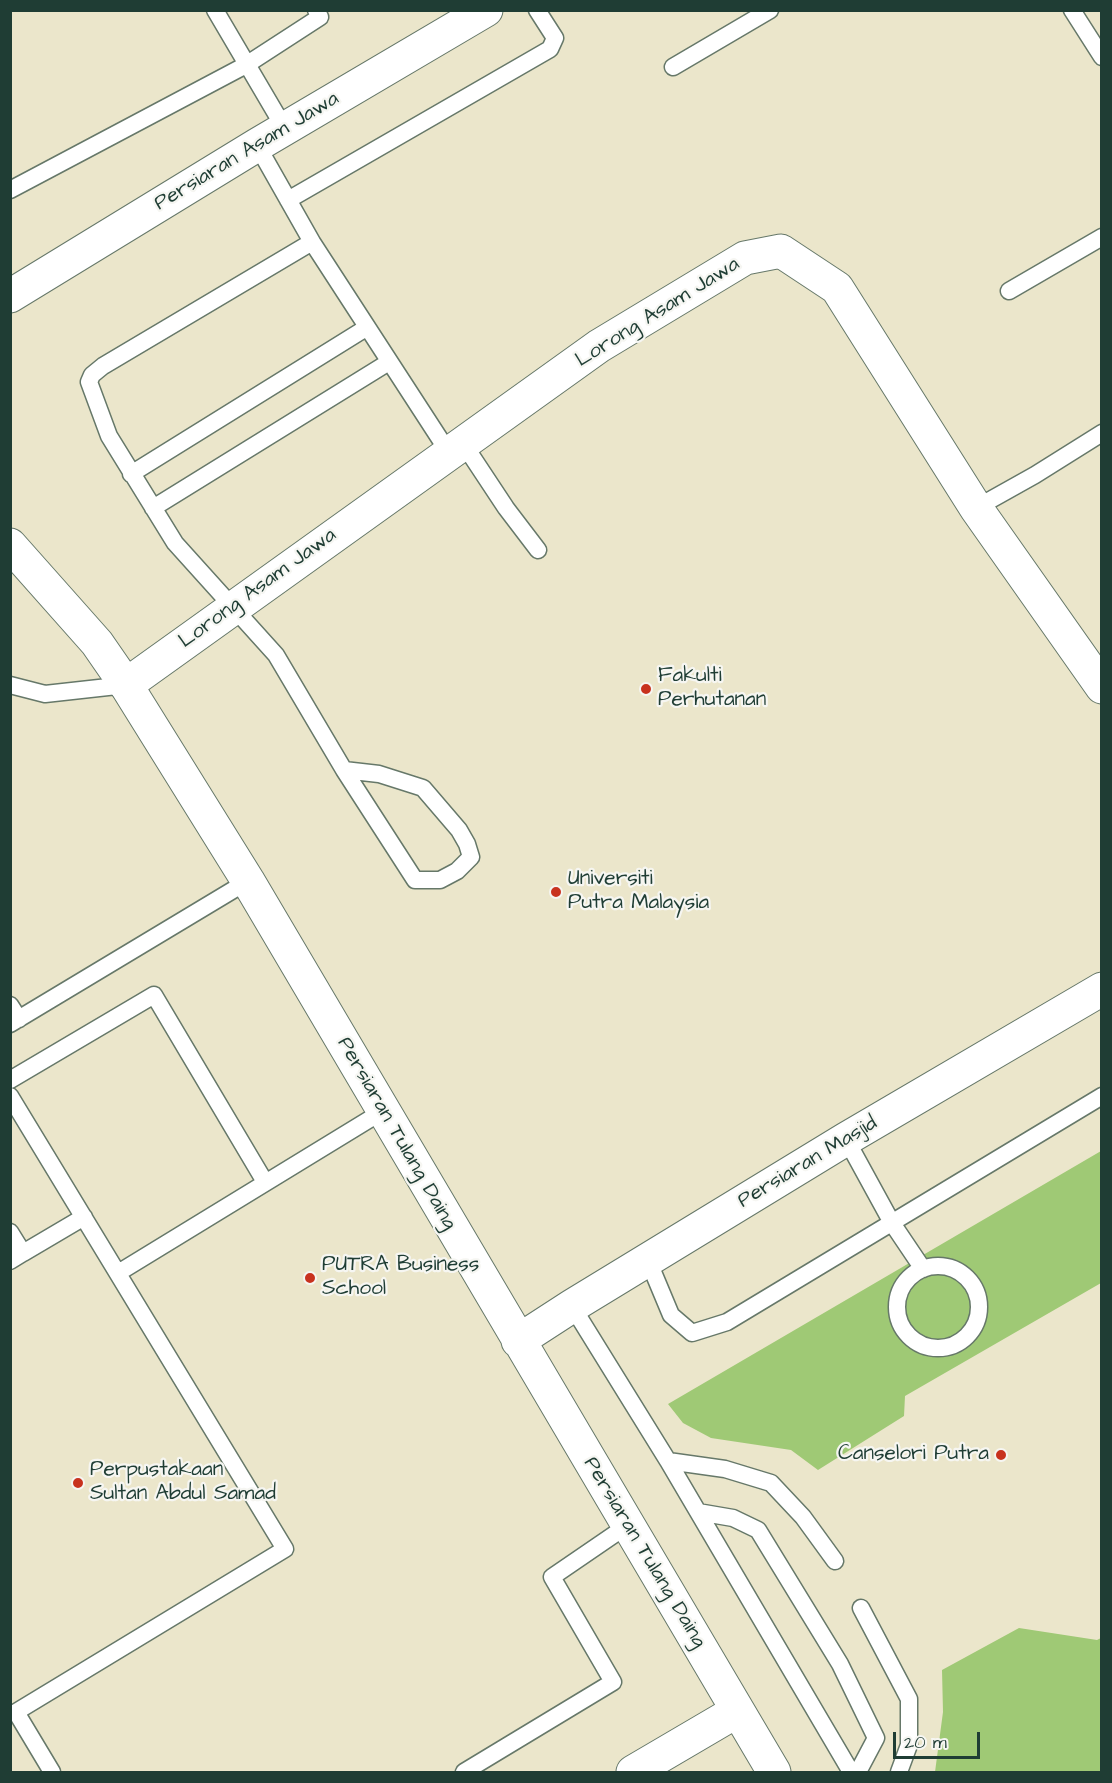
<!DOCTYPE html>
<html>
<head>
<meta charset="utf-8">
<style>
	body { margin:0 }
	#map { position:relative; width:1112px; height:1783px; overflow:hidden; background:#ebe6cb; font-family:"Architects Daughter",sans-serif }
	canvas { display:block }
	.frame { position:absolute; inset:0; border:12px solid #1f3d34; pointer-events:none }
	.scale { position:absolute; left:893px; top:1732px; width:87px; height:27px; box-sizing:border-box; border:3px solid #1f3d34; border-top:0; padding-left:8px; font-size:18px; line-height:21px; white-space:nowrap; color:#1f3d34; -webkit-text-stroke:4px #f6f6f2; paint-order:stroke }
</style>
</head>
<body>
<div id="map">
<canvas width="1112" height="1783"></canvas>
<div class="frame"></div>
<div class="scale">20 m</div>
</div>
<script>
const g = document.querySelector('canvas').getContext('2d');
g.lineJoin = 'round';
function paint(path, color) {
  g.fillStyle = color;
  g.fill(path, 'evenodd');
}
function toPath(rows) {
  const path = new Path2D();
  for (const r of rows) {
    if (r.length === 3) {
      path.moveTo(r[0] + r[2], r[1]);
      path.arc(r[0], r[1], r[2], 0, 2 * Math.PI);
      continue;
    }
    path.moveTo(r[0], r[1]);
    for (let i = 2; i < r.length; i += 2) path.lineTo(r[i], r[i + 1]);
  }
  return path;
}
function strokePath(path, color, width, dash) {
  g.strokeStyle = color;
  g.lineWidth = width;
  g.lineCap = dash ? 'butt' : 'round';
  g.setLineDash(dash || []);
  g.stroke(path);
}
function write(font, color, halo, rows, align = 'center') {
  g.font = font + ' "Architects Daughter",sans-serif';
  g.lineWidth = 4.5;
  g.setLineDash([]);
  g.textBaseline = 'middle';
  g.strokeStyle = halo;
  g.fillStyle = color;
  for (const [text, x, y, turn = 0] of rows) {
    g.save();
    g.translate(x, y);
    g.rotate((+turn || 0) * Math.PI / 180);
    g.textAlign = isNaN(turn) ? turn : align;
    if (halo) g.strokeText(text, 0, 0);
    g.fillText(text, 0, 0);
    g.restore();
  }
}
const green = toPath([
	[1101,1151,1101,1283,905,1396,904,1416,818,1470,791,1450,711,1438,683,1423,668,1404],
	[1019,1628,1097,1640,1101,1638,1101,1772,935,1772,943,1712,942,1670]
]);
const service = toPath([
	[215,10,285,129],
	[1072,10,1102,57],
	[673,67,770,10],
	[257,145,312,242,103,366,92,375,89,382,109,436,175,543,276,655,344,770,379,774,423,788,459,830,467,844,471,857,457,871,440,880,415,880,344,770],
	[10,190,246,65,320,17,316,10],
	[288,200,550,49,555,38,537,10],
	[312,242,449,453],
	[1009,291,1102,237],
	[463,443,506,508,538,550],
	[131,474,366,328],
	[153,508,389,362],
	[976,508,1035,475,1102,433],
	[10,685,45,694,126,685],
	[10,1005,19,1019],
	[10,1024,248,881],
	[10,1080,154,995,265,1182],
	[10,1096,285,1549,16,1712,52,1772],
	[846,1139,892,1223,923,1269],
	[10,1232,23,1253,10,1261],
	[23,1253,84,1217],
	[648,1260,671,1315,692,1333,727,1322,1102,1096],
	[938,1307,41],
	[118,1273,383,1111],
	[572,1306,668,1461,851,1772],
	[668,1461,725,1469,771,1483,803,1517,835,1561],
	[698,1512,733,1518,758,1530,840,1664,876,1738,858,1772],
	[861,1608,909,1699,909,1745,899,1772],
	[464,1772,613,1682,552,1577,628,1525]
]);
const minor = toPath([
	[126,685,599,346,745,258,781,251,837,288,976,508,1102,687],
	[633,1772,737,1711]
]);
const tertiary = toPath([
	[10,296,257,145,486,10],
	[10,545,97,643,126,685,248,881,774,1772],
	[518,1341,572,1306,846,1139,1102,989]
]);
const markers = [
	[646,689,6,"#c8321e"],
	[556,892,6,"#c8321e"],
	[310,1278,6,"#c8321e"],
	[1001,1455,6,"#c8321e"],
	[78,1483,6,"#c8321e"]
];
const streetNames = [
	["Persiaran Asam Jawa",247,152,-31],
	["Lorong Asam Jawa",658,313,-32],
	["Lorong Asam Jawa",258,589,-36],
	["Persiaran Tulang Daing",396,1134,60],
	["Persiaran Masjid",808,1163,-31],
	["Persiaran Tulang Daing",644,1553,59]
];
const poiNames = [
	["Fakulti",658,677],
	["Perhutanan",658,701],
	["Universiti",568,880],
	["Putra Malaysia",568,904],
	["PUTRA Business",322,1266],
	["School",322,1290],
	["Canselori Putra",989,1455,"right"],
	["Perpustakaan",90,1471],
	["Sultan Abdul Samad",90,1495]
];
paint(green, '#9fc975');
strokePath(service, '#667869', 19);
strokePath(minor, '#667869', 35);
strokePath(tertiary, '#667869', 35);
strokePath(service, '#fff', 16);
strokePath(minor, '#fff', 33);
strokePath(tertiary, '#fff', 33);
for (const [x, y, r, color] of markers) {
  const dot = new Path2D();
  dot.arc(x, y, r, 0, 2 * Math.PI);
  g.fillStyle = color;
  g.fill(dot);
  strokePath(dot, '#f6f6f2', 2);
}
write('21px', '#1f3d34', '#f6f6f2', streetNames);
write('21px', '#1f3d34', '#f6f6f2', poiNames, 'left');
</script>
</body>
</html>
